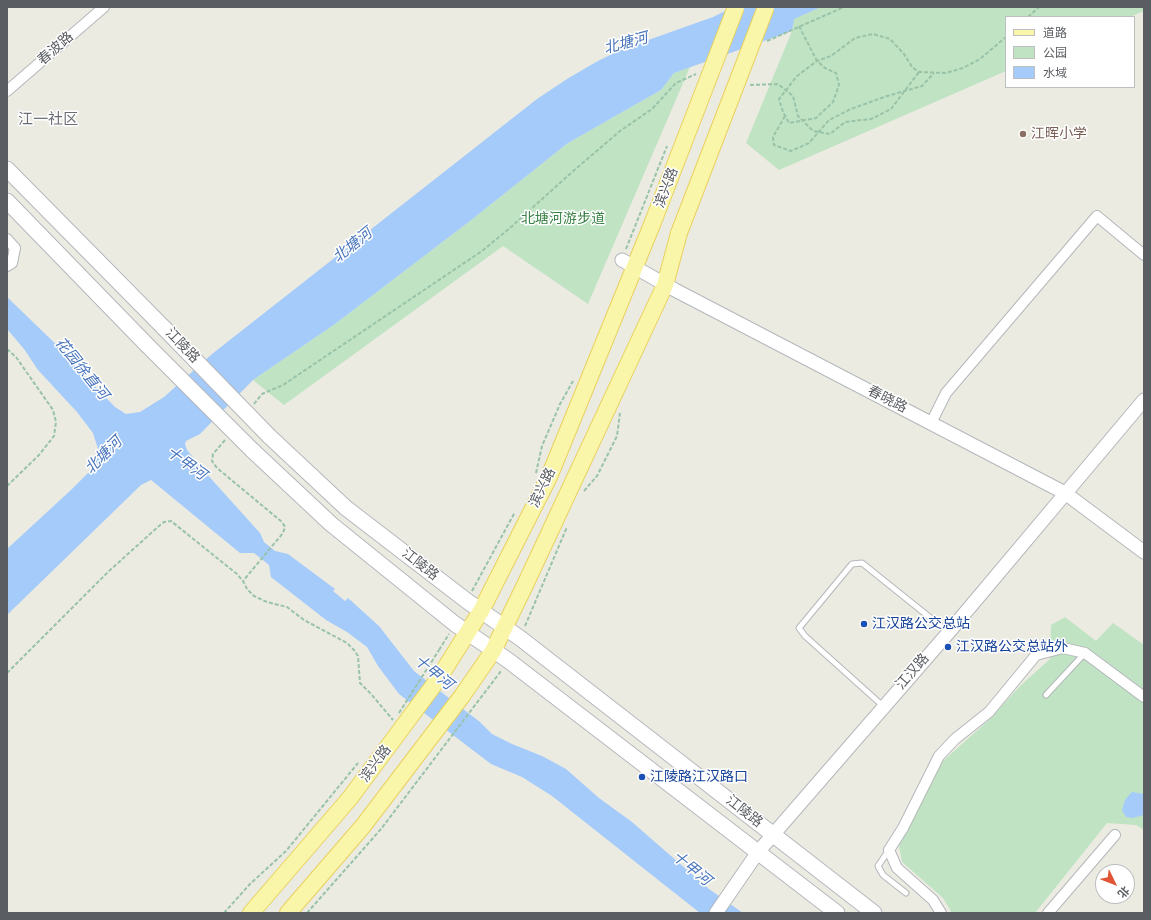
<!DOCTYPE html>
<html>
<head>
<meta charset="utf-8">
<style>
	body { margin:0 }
	#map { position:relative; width:1151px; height:920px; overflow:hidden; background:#ecebe2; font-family:"Sofia Sans Condensed","Noto Sans SC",sans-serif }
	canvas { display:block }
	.frame { position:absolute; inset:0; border:8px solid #5a5d62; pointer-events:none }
	.legend { position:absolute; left:1005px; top:16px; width:130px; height:72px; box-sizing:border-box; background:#fff; border:1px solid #bdbec0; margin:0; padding:5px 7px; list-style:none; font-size:12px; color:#5a5d62 }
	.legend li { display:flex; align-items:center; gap:8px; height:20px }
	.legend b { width:20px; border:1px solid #bdbec0 }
	.north { position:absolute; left:1095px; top:864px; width:40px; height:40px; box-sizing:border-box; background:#fff; border:1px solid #bdbec0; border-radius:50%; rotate:133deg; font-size:11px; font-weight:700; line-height:16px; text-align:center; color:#5a5d62 }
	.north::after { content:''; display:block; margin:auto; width:14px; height:18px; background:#df5535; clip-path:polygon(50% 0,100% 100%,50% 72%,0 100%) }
</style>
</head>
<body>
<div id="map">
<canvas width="1151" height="920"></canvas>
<div class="frame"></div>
<ul class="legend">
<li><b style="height:5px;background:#faf6a9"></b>道路</li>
<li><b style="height:11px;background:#bfe3c3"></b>公园</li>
<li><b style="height:11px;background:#a4cbfa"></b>水域</li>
</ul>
<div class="north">北</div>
</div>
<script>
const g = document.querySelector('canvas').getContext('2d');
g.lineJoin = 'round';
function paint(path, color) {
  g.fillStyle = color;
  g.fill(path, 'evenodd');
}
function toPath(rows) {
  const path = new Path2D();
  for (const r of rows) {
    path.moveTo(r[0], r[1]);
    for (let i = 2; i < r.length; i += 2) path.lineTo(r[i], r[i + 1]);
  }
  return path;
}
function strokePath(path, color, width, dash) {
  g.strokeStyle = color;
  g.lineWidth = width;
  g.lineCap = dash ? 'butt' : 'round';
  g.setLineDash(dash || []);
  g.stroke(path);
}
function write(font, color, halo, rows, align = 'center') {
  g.font = font + ' "Sofia Sans Condensed","Noto Sans SC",sans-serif';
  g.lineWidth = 3;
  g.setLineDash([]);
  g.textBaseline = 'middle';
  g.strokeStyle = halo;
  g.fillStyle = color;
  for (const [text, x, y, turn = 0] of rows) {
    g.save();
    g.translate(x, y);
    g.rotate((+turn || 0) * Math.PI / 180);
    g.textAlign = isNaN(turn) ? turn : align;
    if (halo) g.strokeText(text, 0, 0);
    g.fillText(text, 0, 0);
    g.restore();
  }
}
const green = toPath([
	[821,7,1144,7,1144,11,1130,17,1006,17,1006,71,779,170,746,143,792,31,793,19],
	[690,67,588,304,503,246,284,405,253,380,335,324,470,221,568,143,661,90,674,73],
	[1065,617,1096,641,1113,623,1144,645,1144,830,1136,825,1107,823,1035,913,952,913,943,898,902,862,899,846,943,761,990,719,1020,686,1050,659,1051,625]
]);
const water = toPath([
	[733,7,821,7,794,19,792,31,674,73,661,90,568,143,470,221,335,324,253,380,200,434,186,441,185,444,187,450,205,472,260,533,264,542,275,551,288,554,335,589,333,591,345,601,348,598,379,626,414,671,480,722,492,734,512,744,542,756,566,769,599,798,632,822,709,889,743,913,700,913,552,796,522,777,491,764,399,694,378,666,367,647,347,632,326,620,271,577,269,565,254,553,240,553,151,480,141,485,7,615,7,549,72,489,94,467,98,449,93,433,77,412,38,370,24,349,7,329,7,297,64,352,84,375,115,407,126,414,140,412,164,397,212,354,537,99,567,79,596,62,620,50,713,17],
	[1132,792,1144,794,1144,815,1132,818,1126,817,1122,810,1125,800]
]);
const path = toPath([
	[1028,17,1039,7],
	[799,26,817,61,825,68,836,73,839,85,833,102,816,118,789,123,783,112,779,99,797,76,817,61,831,56,855,38,873,34,890,39,904,54,912,67,919,72,946,73,963,68,980,59,1006,37],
	[767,41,844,7],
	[785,116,773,137,774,145,791,151,809,143,829,120,851,109,887,96,922,86,934,73],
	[626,249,667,146],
	[7,349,16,357,53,410,56,422,54,436,39,455,7,486],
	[254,404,262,394,283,385,482,251,510,228,571,173,620,131,652,109,676,83,696,74],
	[225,440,213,454,212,461,217,468,282,522,285,527,283,533,243,581],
	[536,473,542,446,560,404,573,381],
	[584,491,597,476,617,436,620,413],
	[472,591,515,512],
	[525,626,567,527],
	[439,650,449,634],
	[7,673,109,571,159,526,164,522,171,521,237,574,243,581,247,589,254,596,267,602,287,607,304,620,347,643,354,650,358,656,360,683,371,694,393,720],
	[224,913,250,884,286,851,358,763],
	[307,913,381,829,501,671]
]);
const service = toPath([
	[1046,695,1085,653],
	[883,706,805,636,799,628,852,564,862,563,948,632],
	[889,850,878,866,883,875,906,893]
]);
const minor = toPath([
	[7,91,104,7],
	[7,239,15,248,12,263,7,266],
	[931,423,946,393,1097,216,1144,255],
	[941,913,933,900,897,868,889,850,903,828,939,756,955,739,989,712,1036,655,1063,648,1085,653,1144,697],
	[1048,913,1115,835]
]);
const tertiary = toPath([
	[622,260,675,290,1065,493,1144,552],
	[716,913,758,852,949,632,1144,400]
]);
const secondary = toPath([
	[7,169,164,328],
	[7,201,147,345],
	[269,436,346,508,467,601,520,638,874,913],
	[252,450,331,524,455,624,509,661,837,913]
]);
const primary = toPath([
	[251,913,350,798,439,678,481,611,549,477,653,222],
	[288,913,363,826,462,696,493,651,525,585,665,285,679,233]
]);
const pathBridge = toPath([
	[750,85,778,84,793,96,798,116,813,131,830,134,845,122,871,119,891,109,919,72],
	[399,713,439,650]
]);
const secondaryBridge = toPath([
	[164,328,269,436],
	[147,345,252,450]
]);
const primaryBridge = toPath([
	[653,222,736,7],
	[679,233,766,7]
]);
const markers = [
	[1023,134,4,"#8d6e63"],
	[864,624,4,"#1a4fb4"],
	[948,647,4,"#1a4fb4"],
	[642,777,4,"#1a4fb4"]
];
const streetNames = [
	["春波路",56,49,-41],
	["滨兴路",667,188,-69],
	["江陵路",182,346,46],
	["春晓路",887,400,27],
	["滨兴路",543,488,-64],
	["江陵路",420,565,38],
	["江汉路",913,672,-49],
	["滨兴路",376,764,-53],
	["江陵路",744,812,38]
];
const educationNames = [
	["江晖小学",1031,134]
];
const parkNames = [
	["北塘河游步道",563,219]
];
const transitNames = [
	["江汉路公交总站",872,624],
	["江汉路公交总站外",956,647],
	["江陵路江汉路口",650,777]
];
const waterNames = [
	["北塘河",626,44,-15],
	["北塘河",353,246,-39],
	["花园徐直河",81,369,51],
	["北塘河",104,456,-45],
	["十甲河",186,464,36],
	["十甲河",433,673,39],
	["十甲河",691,869,39]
];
const neighbourhoodNames = [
	["江一社区",48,120]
];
paint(green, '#bfe3c3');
paint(water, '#a4cbfa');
strokePath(service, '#b4b7bb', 7);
strokePath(minor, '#b4b7bb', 12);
strokePath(tertiary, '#b4b7bb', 15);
strokePath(secondary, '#b5b7bd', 17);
strokePath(primary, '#e9d15e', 18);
strokePath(path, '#99c3a9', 2, [4, 2]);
strokePath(service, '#fff', 5);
strokePath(minor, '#fff', 10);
strokePath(tertiary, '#fff', 13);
strokePath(secondary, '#fff', 15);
strokePath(primary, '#faf6a9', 16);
strokePath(secondaryBridge, '#b5b7bd', 17, []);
strokePath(primaryBridge, '#e9d15e', 18, []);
strokePath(pathBridge, '#99c3a9', 2, [4, 2]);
strokePath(secondaryBridge, '#fff', 15);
strokePath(primaryBridge, '#faf6a9', 16);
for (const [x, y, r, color] of markers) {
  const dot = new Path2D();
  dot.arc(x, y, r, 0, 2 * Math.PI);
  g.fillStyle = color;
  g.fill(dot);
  strokePath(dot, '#fff', 1.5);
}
write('14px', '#5a5d62', '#fff', streetNames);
write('14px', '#785e54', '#fff', educationNames, 'left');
write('14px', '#398145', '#fff', parkNames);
write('14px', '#164399', '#fff', transitNames, 'left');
write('italic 15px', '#4874bb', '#fff', waterNames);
write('15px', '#6b6e74', '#fff', neighbourhoodNames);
</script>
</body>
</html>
